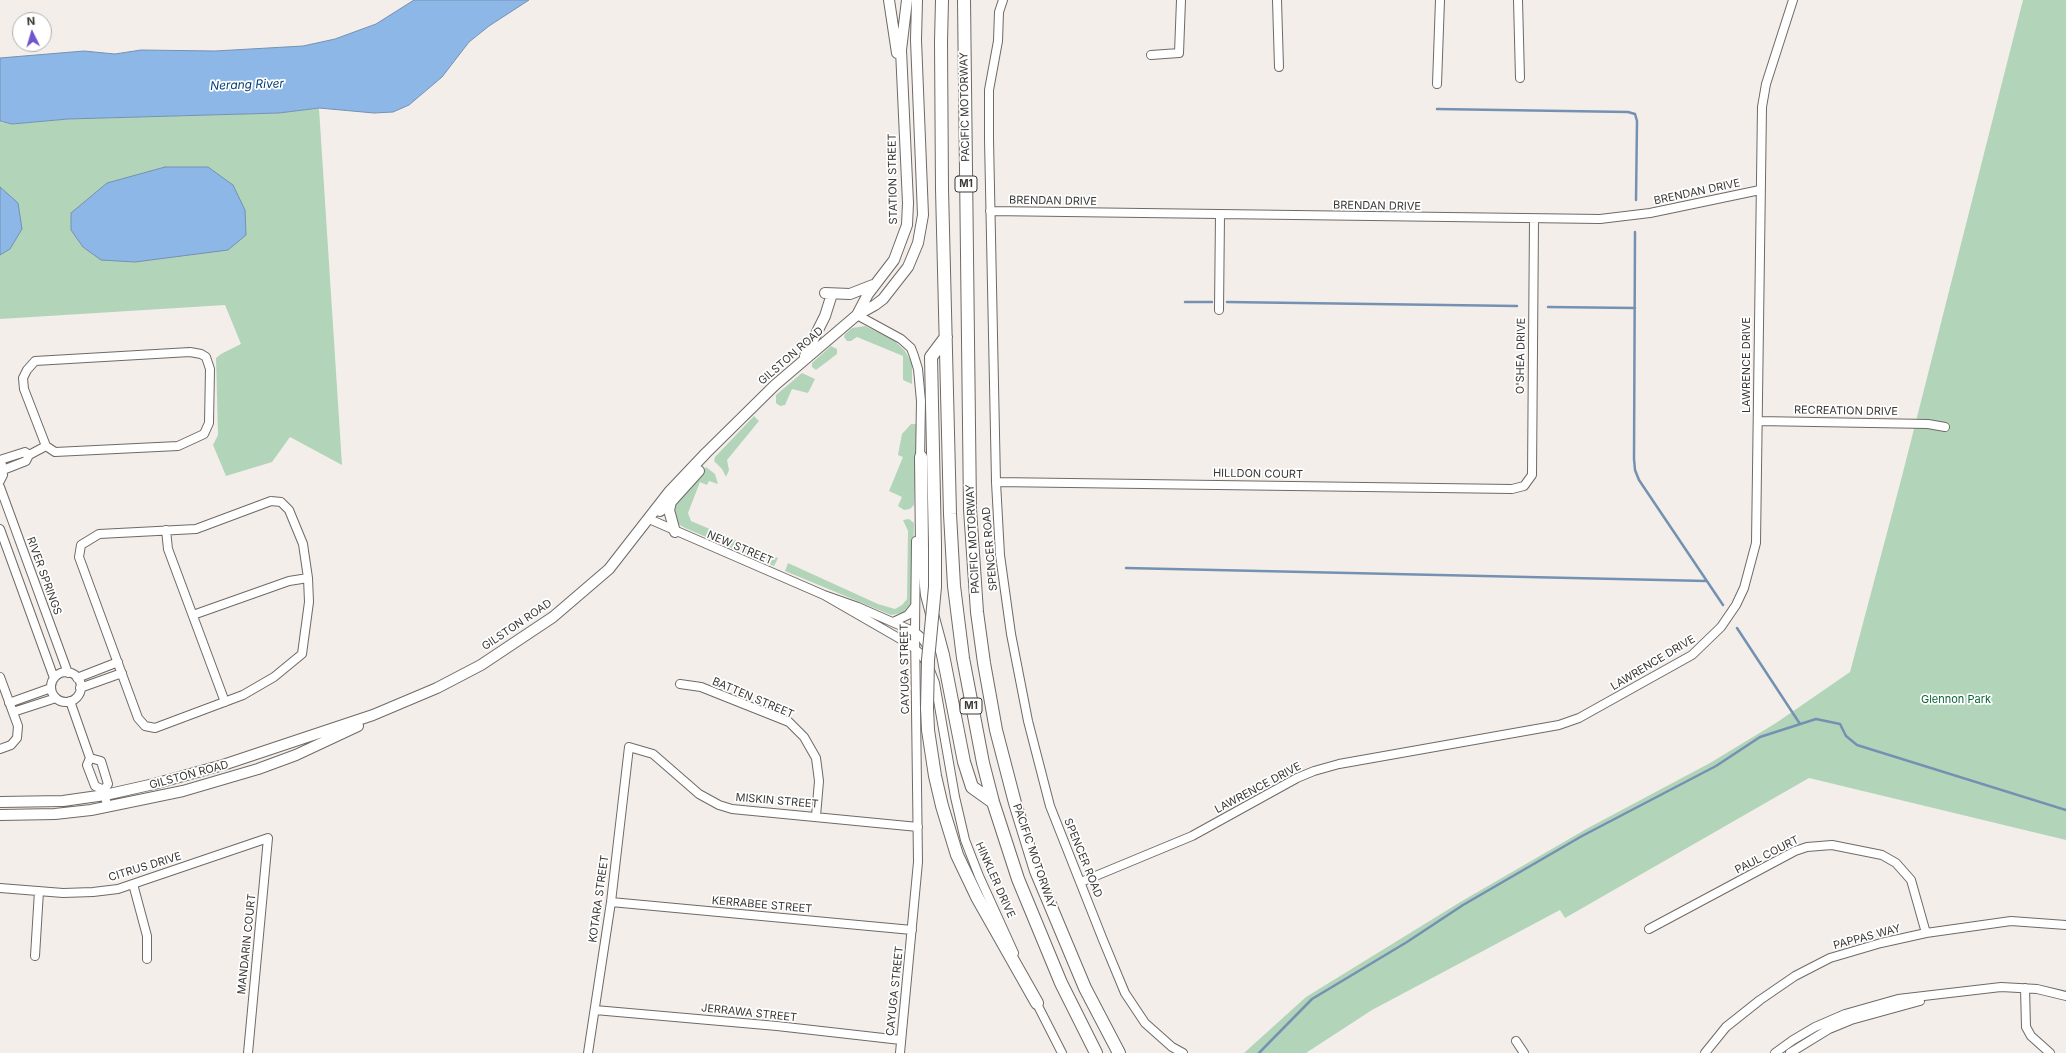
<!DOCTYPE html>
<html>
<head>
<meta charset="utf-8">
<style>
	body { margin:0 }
	#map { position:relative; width:2066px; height:1053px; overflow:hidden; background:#f4eeea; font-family:Inter,sans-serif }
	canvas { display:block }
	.north { position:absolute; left:12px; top:12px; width:40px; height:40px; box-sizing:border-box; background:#fff; border:1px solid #b0afaf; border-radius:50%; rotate:355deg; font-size:11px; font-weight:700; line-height:16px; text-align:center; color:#3a3836 }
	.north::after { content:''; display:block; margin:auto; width:14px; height:18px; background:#7055cf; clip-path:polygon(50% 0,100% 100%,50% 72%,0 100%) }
</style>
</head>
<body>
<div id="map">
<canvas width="2066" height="1053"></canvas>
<div class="north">N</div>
</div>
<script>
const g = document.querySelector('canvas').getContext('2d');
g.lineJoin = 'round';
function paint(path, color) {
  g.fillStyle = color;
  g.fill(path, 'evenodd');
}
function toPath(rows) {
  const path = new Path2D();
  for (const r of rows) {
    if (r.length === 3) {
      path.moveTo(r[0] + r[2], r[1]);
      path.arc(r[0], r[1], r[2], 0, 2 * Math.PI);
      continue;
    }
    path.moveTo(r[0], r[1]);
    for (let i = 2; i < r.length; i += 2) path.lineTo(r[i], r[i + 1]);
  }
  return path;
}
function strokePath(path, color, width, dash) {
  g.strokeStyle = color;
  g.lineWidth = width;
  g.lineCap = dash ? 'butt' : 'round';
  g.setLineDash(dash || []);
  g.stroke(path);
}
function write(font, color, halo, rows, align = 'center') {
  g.font = font + ' Inter,sans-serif';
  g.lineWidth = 3.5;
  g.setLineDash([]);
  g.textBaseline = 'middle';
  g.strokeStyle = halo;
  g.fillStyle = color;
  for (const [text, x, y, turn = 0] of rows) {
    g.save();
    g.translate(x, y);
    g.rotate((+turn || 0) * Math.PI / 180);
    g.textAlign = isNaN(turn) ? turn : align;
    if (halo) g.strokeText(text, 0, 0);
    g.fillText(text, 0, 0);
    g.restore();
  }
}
const green = toPath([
	[2023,0,2066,0,2066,840,1809,778,1565,918,1560,910,1372,1010,1306,1053,1244,1053,1306,997,1462,901,1588,828,1710,763,1776,723,1850,672,1901,480],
	[319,108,342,465,290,437,272,462,226,476,213,445,218,435,216,358,221,354,241,344,225,305,0,319,0,122,12,124,68,119,279,113],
	[865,326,894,340,905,351,912,363,912,384,903,380,903,356,857,337,851,341,847,341,844,337,845,334,852,328],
	[831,346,837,349,837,354,816,370,812,367,812,363],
	[802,373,815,379,808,393,792,389,785,405,780,406,776,403,776,395],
	[754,416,759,421,727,460,729,470,726,477,722,469,714,461,715,457],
	[911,424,917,424,914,505,910,509,904,510,898,506,902,497,889,491,903,457,898,455,902,434],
	[706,467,715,474,718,484,709,481,707,485,700,482,688,513,691,521,778,558,774,566,685,528,678,524,673,514,673,507,678,497],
	[909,519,914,523,912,600,910,608,902,613,891,615,785,571,788,563,878,604,895,609,902,605,907,599,908,531,903,520]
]);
const water = toPath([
	[414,0,529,0,489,26,469,42,442,77,409,105,393,112,374,113,319,108,279,113,68,119,12,124,0,121,0,58,84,51,115,54,141,50,215,51,303,46,335,39,376,24,414,0],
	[165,167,208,167,233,185,245,210,246,235,228,250,135,262,101,260,83,247,71,230,71,213,107,183,165,167],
	[0,187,18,203,22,229,10,249,0,255,0,187]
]);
const stream = toPath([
	[1437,109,1628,112,1635,114,1637,121,1636,200],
	[1635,232,1634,459,1635,470,1639,480,1723,605],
	[1185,302,1212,302],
	[1227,302,1517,306],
	[1548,307,1635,308],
	[1126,568,1706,581],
	[1737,628,1800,724],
	[1259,1053,1312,999,1407,942,1463,905,1582,836,1716,766,1760,737,1816,719,1840,724,1846,736,1857,745,2066,810]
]);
const minor = toPath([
	[1003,0,999,12,998,41,989,90,989,139,996,482,1000,555,1011,634,1028,721,1050,806,1103,940,1125,993,1145,1023,1172,1047,1183,1053],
	[1277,0,1279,67],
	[1518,0,1520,78],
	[1151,55,1179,53,1181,0],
	[1437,84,1440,0],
	[990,211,1600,219,1650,213,1760,190],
	[1219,310,1220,214],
	[857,315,901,339,911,348,914,356,918,369,921,401,920,461],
	[190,352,201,354,206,357,210,369,209,423,204,434,178,446,55,452,46,446,24,389,23,378,27,370,35,361,190,352],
	[1758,421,1928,424,1945,427],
	[0,460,25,452,29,455],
	[3,470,26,461,29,455,46,446],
	[0,481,3,475,2,465],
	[996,482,1512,489,1524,486,1532,475,1534,219],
	[0,487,68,673],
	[271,501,281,502,289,510,303,544,308,578,309,602,302,654,274,677,243,695,155,728,145,726,138,718,79,557,81,545,99,534,196,529,271,501],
	[649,519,824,595,858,607,915,632,922,638,929,649],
	[0,529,54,678],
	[166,530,168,549,225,702],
	[824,595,909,644,921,654,928,665,935,683,955,797,965,840,979,876,1014,953],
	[193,615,289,581,308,578],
	[893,622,908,615,915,606],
	[66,687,15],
	[0,677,18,726,17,738,11,745,0,749],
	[77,678,118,662],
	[680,684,701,687,789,722,804,737,816,758,819,781,816,816],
	[80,688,122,673],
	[70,701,90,758,87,765,95,786,104,790],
	[9,703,51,688],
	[13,712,56,698],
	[90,758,101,761,108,784,104,790,107,806],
	[1081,882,1192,836,1297,778,1314,771,1339,764,1559,725,1579,718,1692,655,1721,627,1736,605,1744,588,1756,543,1762,107,1766,84,1793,0],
	[133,884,147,936,147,959],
	[0,888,63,893,93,892,118,889,268,838,248,1053],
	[611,902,912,930],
	[1649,929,1795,851,1807,847,1832,845,1882,855,1896,863,1911,880,1926,933],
	[35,956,39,891],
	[2025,988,2026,1027,2031,1036,2050,1053],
	[1035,1000,1062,1053],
	[595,1010,777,1026,901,1040],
	[1516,1041,1524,1053],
	[588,1053,611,902,629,747,653,754,699,794,719,805,732,809,918,827],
	[900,1053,918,862,915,632,916,541],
	[1705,1053,1726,1027,1760,1000,1795,976,1830,958,1881,943,1926,933,2011,921,2066,925],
	[1775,1053,1793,1040,1815,1027,1845,1014,1898,999,2001,987,2037,989,2066,996],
	[1790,1053,1829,1029,1851,1020,1920,1001]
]);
const major = toPath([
	[889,0,897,53],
	[825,293,850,294,873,285],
	[857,315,868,294,894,260,907,225,908,203,901,50,907,0],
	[805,356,825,316,831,297],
	[671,502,669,510,675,532],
	[660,511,671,502,699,471],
	[0,802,63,801,105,795,154,784,223,765,373,715,437,688,481,665,553,617,609,569,669,492,706,453,775,385,857,315,875,305,883,299,908,267,918,243,923,215,916,40,917,0],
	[0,815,55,814,91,810,183,791,258,769,296,755,358,726]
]);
const highway = toPath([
	[942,0,941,42,942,189,950,514,954,586,963,658,983,763,993,802,1018,879,1061,983,1096,1053],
	[964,0,970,509,977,612,984,663,996,730,1015,803,1036,871,1085,988,1119,1053],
	[921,457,922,549,927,595,943,655,964,762,972,787,993,802],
	[935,545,931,357,946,337],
	[927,708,928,730,935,776,942,806,957,855,977,897,1037,1003]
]);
const highwayBridge = toPath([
	[927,708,928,660,935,587,935,545]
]);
const shields = [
	[966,184,22],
	[971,706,22]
];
const shieldNames = [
	["M1",966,184],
	["M1",971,706]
];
const streetNames = [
	["PACIFIC MOTORWAY",965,107,-91],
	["STATION STREET",893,179,-91],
	["BRENDAN DRIVE",1697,192,-12],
	["BRENDAN DRIVE",1053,201,1],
	["BRENDAN DRIVE",1377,206,1],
	["GILSTON ROAD",791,356,-41],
	["O'SHEA DRIVE",1521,356,-89],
	["LAWRENCE DRIVE",1747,365,-90],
	["RECREATION DRIVE",1846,411,1],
	["HILLDON COURT",1258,474,1],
	["PACIFIC MOTORWAY",973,539,-93],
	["NEW STREET",740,548,23],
	["SPENCER ROAD",990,549,-95],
	["RIVER SPRINGS",44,576,70],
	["GILSTON ROAD",517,625,-34],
	["LAWRENCE DRIVE",1653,663,-31],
	["CAYUGA STREET",905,669,-91],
	["BATTEN STREET",753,698,23],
	["GILSTON ROAD",189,775,-15],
	["LAWRENCE DRIVE",1258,788,-28],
	["MISKIN STREET",777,801,5],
	["PAUL COURT",1767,855,-27],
	["PACIFIC MOTORWAY",1034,856,71],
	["SPENCER ROAD",1083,858,68],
	["CITRUS DRIVE",145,867,-17],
	["HINKLER DRIVE",995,880,66],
	["KOTARA STREET",599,899,-82],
	["KERRABEE STREET",762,905,5],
	["PAPPAS WAY",1867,937,-15],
	["MANDARIN COURT",247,944,-84],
	["CAYUGA STREET",895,991,-84],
	["JERRAWA STREET",749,1013,6]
];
const parkNames = [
	["Glennon Park",1956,700]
];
const waterNames = [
	["Nerang River",247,85,-2]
];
paint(green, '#b2d5ba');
paint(water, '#8db7e7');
strokePath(water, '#7491b2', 1);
strokePath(stream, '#7491b2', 2.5);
strokePath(minor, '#6f6a66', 10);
strokePath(major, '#6f6a66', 12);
strokePath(highway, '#6f6a66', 14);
strokePath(minor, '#fff', 8);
strokePath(major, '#fff', 10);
strokePath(highway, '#fff', 12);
strokePath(highwayBridge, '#6f6a66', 14, []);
strokePath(highwayBridge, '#fff', 12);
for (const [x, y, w] of shields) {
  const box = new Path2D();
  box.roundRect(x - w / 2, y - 8, w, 16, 3);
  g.fillStyle = '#fff';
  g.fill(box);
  strokePath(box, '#3a3836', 1);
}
write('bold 10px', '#3a3836', null, shieldNames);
write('11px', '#3a3836', '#fff', streetNames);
write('11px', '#096533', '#fff', parkNames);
write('italic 12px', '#003d76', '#fff', waterNames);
</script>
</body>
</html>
